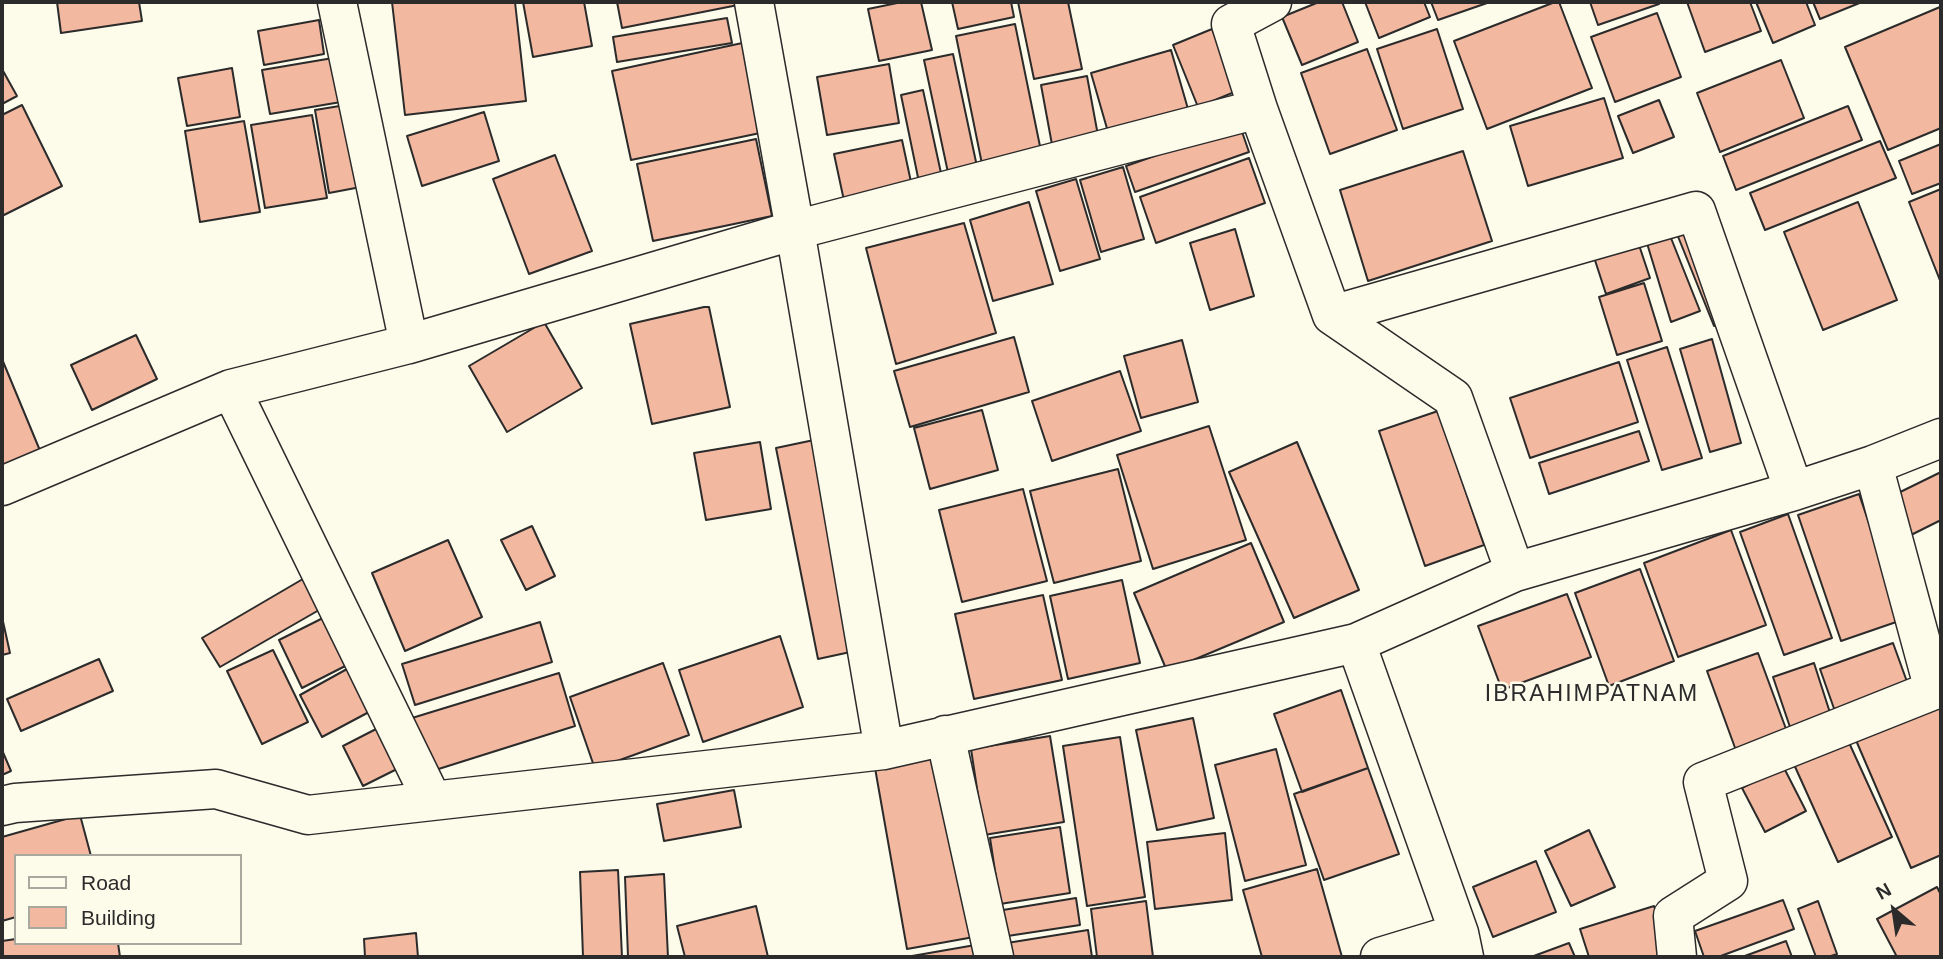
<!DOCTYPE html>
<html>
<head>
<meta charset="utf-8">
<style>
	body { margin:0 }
	#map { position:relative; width:1943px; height:959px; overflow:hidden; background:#fdfbea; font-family:Helvetica,sans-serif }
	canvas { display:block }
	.frame { position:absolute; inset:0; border:4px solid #2b2b2b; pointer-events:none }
	.legend { position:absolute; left:14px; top:854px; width:228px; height:91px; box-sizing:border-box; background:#fdfbea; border:2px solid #a9a89e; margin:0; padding:9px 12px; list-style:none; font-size:21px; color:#2b2b2b }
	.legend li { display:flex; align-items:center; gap:14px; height:35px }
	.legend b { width:35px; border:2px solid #a9a89e }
	.north { position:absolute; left:1859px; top:875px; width:70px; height:70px; -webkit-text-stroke:5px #fdfbea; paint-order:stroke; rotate:331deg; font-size:19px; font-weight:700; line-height:28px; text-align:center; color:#2b2b2b }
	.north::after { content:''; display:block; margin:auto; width:24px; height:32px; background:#2b2b2b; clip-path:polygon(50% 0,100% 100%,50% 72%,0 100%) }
</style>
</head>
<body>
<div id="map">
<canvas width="1943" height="959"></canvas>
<div class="frame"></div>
<ul class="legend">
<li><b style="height:9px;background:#fdfbea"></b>Road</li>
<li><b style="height:19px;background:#f2b8a0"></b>Building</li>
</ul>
<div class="north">N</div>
</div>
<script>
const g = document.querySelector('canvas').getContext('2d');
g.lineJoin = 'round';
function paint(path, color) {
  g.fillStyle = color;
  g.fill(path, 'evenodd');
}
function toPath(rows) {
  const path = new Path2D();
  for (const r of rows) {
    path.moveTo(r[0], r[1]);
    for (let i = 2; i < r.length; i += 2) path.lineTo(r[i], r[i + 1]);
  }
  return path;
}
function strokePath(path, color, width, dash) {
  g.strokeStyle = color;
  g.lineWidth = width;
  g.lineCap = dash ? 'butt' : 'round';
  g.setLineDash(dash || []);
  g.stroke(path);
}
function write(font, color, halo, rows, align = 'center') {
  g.font = font + ' Helvetica,sans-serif';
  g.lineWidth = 5;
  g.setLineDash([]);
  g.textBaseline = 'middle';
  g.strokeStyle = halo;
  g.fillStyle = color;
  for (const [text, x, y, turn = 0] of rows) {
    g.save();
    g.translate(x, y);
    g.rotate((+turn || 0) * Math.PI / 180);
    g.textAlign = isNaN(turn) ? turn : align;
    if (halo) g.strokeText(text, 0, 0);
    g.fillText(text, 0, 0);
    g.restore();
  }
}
const building = toPath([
	[57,2,139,2,142,21,61,33,57,2],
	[392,2,515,2,526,101,405,115,392,2],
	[523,2,584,2,592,46,533,57,523,2],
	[617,2,742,2,743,4,622,28,617,2],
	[902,2,921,2,932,50,879,61,868,9,902,2],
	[952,2,1011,2,1014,17,958,29,952,2],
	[1018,2,1068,2,1082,69,1034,79,1018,2],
	[1319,2,1342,2,1358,42,1302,65,1282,17,1319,2],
	[1365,2,1424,2,1430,17,1379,38,1365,2],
	[1431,2,1490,2,1438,20,1431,2],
	[1555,2,1559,2,1592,88,1487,129,1454,41,1555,2],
	[1590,2,1659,2,1659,4,1598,25,1590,2],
	[1687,2,1750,2,1761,31,1705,52,1687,2],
	[1756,2,1806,2,1815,25,1773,43,1756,2],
	[1813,2,1862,2,1820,19,1813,2],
	[1940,7,1941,128,1888,150,1845,47,1940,7],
	[1657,13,1681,77,1615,102,1591,37,1657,13],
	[727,18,732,43,617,62,613,37,727,18],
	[319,20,324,54,264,65,258,31,319,20],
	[1015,24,1042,156,983,169,956,36,1015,24],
	[1212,29,1237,91,1198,107,1173,45,1212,29],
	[1437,29,1463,109,1403,129,1377,49,1437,29],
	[747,42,765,132,631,160,612,71,747,42],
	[1367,49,1397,130,1330,154,1301,73,1367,49],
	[1171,50,1188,109,1108,132,1091,73,1171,50],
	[953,54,979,176,950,182,924,60,953,54],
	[333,58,341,102,270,114,262,70,333,58],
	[1781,60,1804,118,1720,152,1697,93,1781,60],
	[889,64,899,123,827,135,817,77,889,64],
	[232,68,240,117,187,126,178,78,232,68],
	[2,69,17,96,2,104,2,69],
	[1087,76,1099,141,1053,150,1041,85,1087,76],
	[923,90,944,187,921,192,901,95,923,90],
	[1604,98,1623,158,1528,186,1510,126,1604,98],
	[1659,100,1674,137,1633,153,1618,116,1659,100],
	[352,104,366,186,329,193,315,110,352,104],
	[22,105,62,186,2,216,2,115,22,105],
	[1848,106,1862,140,1736,190,1723,156,1848,106],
	[484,112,499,161,422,186,407,136,484,112],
	[312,115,327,198,265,208,251,125,312,115],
	[244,121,260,212,200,222,185,131,244,121],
	[1240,126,1249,152,1135,192,1126,166,1240,126],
	[756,139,772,216,653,241,637,164,756,139],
	[902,140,914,196,846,210,834,154,902,140],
	[1880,141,1896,178,1765,230,1750,193,1880,141],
	[1941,144,1941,183,1912,194,1899,161,1941,144],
	[1463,151,1492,241,1368,281,1340,190,1463,151],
	[555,155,592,251,529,274,493,179,555,155],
	[1249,158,1265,203,1156,243,1140,197,1249,158],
	[1123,167,1144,239,1101,252,1080,180,1123,167],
	[1076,179,1100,259,1060,271,1036,191,1076,179],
	[1941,189,1941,283,1909,202,1941,189],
	[1029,202,1053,284,993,301,970,220,1029,202],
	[1858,202,1897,300,1823,330,1784,232,1858,202],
	[964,223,996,333,896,364,866,248,964,223],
	[1692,228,1732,326,1714,326,1677,234,1692,228],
	[1235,229,1254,296,1210,310,1190,243,1235,229],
	[1634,230,1650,278,1606,294,1590,245,1634,230],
	[1669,233,1700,311,1671,322,1646,240,1669,233],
	[1644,283,1662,341,1617,355,1599,297,1644,283],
	[704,307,709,307,730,407,652,424,630,324,704,307],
	[544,322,582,388,507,432,469,366,544,322],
	[136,335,157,379,92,410,71,365,136,335],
	[1014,337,1029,392,910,427,894,371,1014,337],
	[1712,339,1741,443,1710,452,1680,349,1712,339],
	[1182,340,1198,402,1141,418,1124,356,1182,340],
	[1667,347,1702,458,1662,470,1627,360,1667,347],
	[2,359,41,453,2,468,2,359],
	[1619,362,1638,422,1530,458,1510,398,1619,362],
	[1120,371,1141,431,1052,461,1032,401,1120,371],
	[982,410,998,470,930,489,914,428,982,410],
	[1438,411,1484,545,1425,566,1379,431,1438,411],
	[1209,426,1246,540,1153,569,1117,455,1209,426],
	[1639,431,1649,461,1549,494,1539,463,1639,431],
	[814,440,855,651,818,659,776,448,814,440],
	[760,442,771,509,706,520,694,453,760,442],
	[1297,442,1359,590,1294,618,1229,472,1297,442],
	[1118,469,1141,561,1054,583,1030,491,1118,469],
	[1941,472,1941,520,1907,537,1888,498,1941,472],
	[1023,489,1047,581,962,602,939,510,1023,489],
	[1859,494,1902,620,1841,641,1798,515,1859,494],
	[1788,514,1832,638,1784,655,1740,532,1788,514],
	[532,526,555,576,526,590,501,540,532,526],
	[1731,530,1766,625,1678,657,1644,563,1731,530],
	[448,540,482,617,405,651,372,573,448,540],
	[1251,543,1284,622,1167,671,1134,593,1251,543],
	[1640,569,1674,661,1609,686,1575,593,1640,569],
	[308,576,326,606,220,667,202,638,308,576],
	[1122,580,1140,663,1068,679,1050,596,1122,580],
	[1567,594,1591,657,1502,690,1478,626,1567,594],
	[1043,595,1062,680,974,699,955,614,1043,595],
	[335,612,359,659,302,688,279,640,335,612],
	[2,617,10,653,2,655,2,617],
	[540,622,552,662,415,705,402,664,540,622],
	[780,636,803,707,703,742,679,670,780,636],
	[1893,643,1910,690,1837,717,1820,669,1893,643],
	[273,650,308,722,262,744,227,671,273,650],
	[1758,653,1789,737,1738,756,1707,671,1758,653],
	[99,659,113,691,21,731,7,699,99,659],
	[663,663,689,735,595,769,570,697,663,663],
	[1814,663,1832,719,1792,733,1773,677,1814,663],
	[347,669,369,712,322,737,300,695,347,669],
	[559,673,575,726,429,772,412,718,559,673],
	[1341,690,1368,768,1302,792,1274,714,1341,690],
	[1941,707,1941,855,1911,868,1855,738,1941,707],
	[1193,718,1214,818,1157,830,1136,730,1193,718],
	[378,728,399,768,363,786,343,746,378,728],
	[1050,736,1064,822,984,835,971,749,1050,736],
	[1846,736,1892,837,1838,862,1792,760,1846,736],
	[1120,737,1145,897,1087,906,1063,746,1120,737],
	[1276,749,1306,865,1245,881,1215,765,1276,749],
	[2,750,11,771,2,775,2,750],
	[942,756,974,937,907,949,875,768,942,756],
	[1783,766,1806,811,1765,832,1742,788,1783,766],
	[1368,768,1399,854,1324,880,1294,794,1368,768],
	[734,790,741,827,664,841,657,804,734,790],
	[80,815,91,856,16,856,16,917,2,921,2,837,80,815],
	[1060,827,1070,893,1000,904,990,838,1060,827],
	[1589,830,1615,887,1571,906,1545,851,1589,830],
	[1225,833,1232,900,1155,909,1147,842,1225,833],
	[1536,861,1556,912,1493,937,1473,887,1536,861],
	[1317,869,1342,957,1262,957,1243,890,1317,869],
	[618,870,622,957,583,957,580,872,618,870],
	[664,874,668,957,628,957,625,877,664,874],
	[1937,887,1941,895,1941,957,1897,957,1877,919,1937,887],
	[1076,898,1080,925,1001,937,997,911,1076,898],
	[1783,900,1794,929,1718,957,1704,957,1695,931,1783,900],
	[1146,901,1153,957,1097,957,1091,909,1146,901],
	[1818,901,1837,954,1828,957,1816,957,1798,909,1818,901],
	[756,906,768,957,685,957,677,926,756,906],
	[1654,906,1670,957,1589,957,1580,929,1654,906],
	[1088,930,1092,957,1009,957,1007,943,1088,930],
	[416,933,418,957,365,957,364,939,416,933],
	[16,939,16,943,118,943,120,957,3,957,2,941,16,939],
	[1786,941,1792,957,1742,957,1786,941],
	[1569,943,1575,957,1531,957,1569,943],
	[981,944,984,957,913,957,912,956,981,944]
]);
const minor = toPath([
	[1258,109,1332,315,1453,398,1515,572],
	[1332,315,1696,211,1794,491],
	[409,344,795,230,754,2],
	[231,389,432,800],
	[2,486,231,389,409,344,337,2],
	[1356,643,1459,933,1464,957],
	[945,735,994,957],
	[884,750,795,230,1258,109,1231,24,1272,2],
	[2,806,15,803,216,789,308,815,884,750,1356,643,1515,572,1794,491,1873,465,1941,438],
	[1380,957,1459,933],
	[1677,957,1673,916,1728,881,1703,782,1934,690,1873,465]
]);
const quarterNames = [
	["IBRAHIMPATNAM",1592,695]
];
paint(building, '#f2b8a0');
strokePath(building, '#2b2b2b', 2);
strokePath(minor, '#2b2b2b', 41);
strokePath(minor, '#fdfbea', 38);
g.letterSpacing = '2px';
write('23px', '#2b2b2b', '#fdfbea', quarterNames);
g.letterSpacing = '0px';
</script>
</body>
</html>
